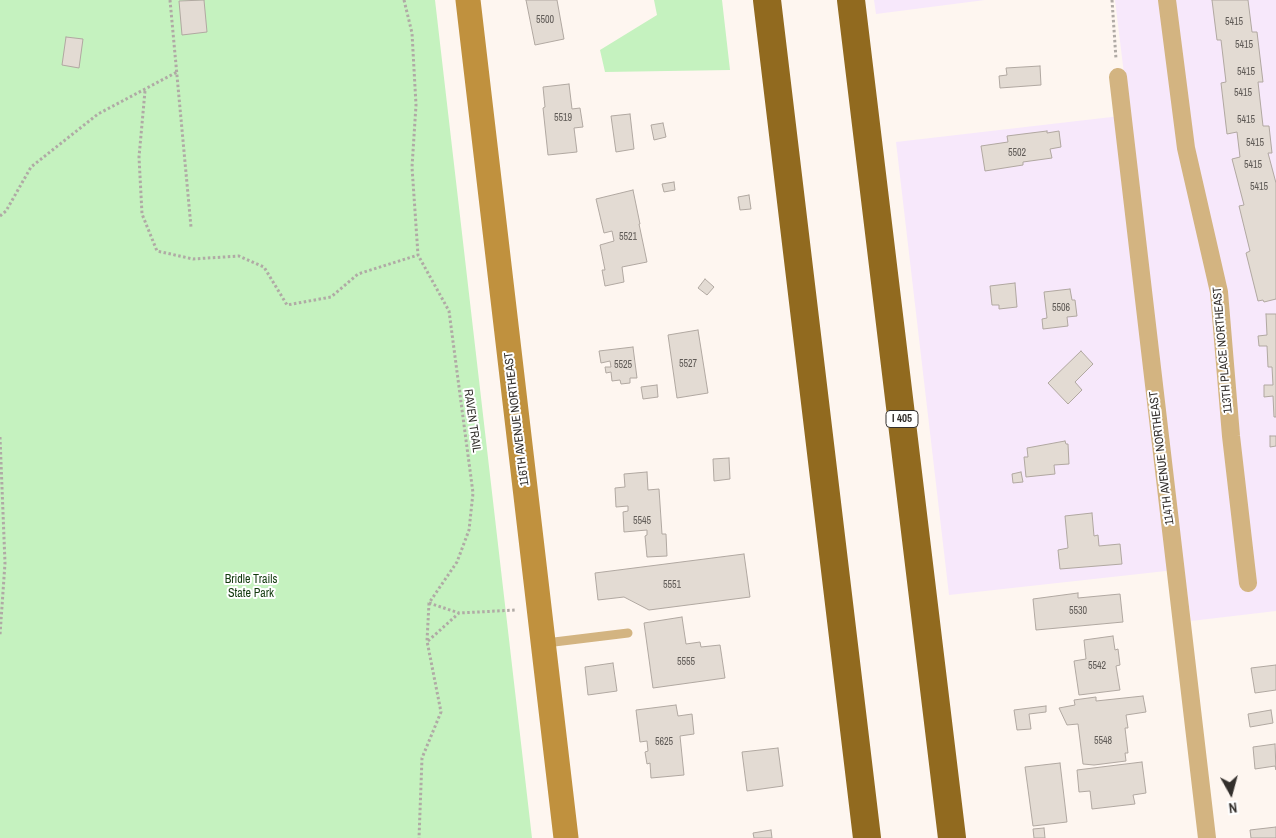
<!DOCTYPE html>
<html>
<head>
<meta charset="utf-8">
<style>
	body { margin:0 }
	#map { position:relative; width:1276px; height:838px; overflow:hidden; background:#fef6f0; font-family:"Archivo Narrow",sans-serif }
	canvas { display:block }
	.north { position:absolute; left:1206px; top:768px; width:50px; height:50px; -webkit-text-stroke:4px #fff; paint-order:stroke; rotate:173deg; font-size:14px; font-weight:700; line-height:20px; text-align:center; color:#332f2c }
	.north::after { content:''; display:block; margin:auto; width:18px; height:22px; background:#332f2c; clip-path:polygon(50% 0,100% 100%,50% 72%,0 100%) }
</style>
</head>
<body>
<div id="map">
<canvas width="1276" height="838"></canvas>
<div class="north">N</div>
</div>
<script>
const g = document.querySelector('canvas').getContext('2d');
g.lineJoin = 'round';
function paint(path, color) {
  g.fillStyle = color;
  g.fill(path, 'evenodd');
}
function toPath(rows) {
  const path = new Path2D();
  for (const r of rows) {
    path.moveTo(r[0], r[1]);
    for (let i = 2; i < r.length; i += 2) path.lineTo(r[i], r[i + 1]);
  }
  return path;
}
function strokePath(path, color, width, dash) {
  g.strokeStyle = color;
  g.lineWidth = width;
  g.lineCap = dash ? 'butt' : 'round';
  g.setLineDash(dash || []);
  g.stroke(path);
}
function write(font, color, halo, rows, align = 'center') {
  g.font = font + ' "Archivo Narrow",sans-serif';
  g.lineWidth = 4;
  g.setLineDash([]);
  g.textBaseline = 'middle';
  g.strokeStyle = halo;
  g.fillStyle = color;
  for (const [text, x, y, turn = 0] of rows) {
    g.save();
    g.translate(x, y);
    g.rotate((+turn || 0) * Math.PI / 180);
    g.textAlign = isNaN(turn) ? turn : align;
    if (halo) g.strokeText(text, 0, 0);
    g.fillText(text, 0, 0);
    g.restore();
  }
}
const education = toPath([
	[874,0,985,0,876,14],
	[1115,0,1276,0,1276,611,1191,621,1184,569,949,595,896,142,1129,115]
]);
const green = toPath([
	[0,0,435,0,532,838,0,838],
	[654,0,722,0,730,70,605,72,600,50,657,15]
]);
const building = toPath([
	[204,0,207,32,182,35,179,1,204,0],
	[526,0,557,0,564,39,535,45,526,0],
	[1212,0,1248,0,1252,32,1257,32,1263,82,1258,82,1263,126,1269,126,1272,153,1268,153,1276,183,1276,299,1264,302,1263,300,1258,301,1246,253,1250,251,1239,206,1244,205,1232,159,1240,157,1237,132,1227,134,1221,83,1226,82,1221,40,1217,40,1212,0],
	[66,37,83,39,79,68,62,65,66,37],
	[1040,66,1041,85,1000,88,999,76,1007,75,1006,68,1040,66],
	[569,84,572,109,580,108,583,127,574,128,577,152,548,155,543,108,545,107,543,87,569,84],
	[630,114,634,149,616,152,611,116,630,114],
	[663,123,666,137,654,140,651,125,663,123],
	[1047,131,1047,133,1059,131,1061,147,1050,149,1052,158,1023,162,1023,165,985,171,981,146,1008,142,1007,136,1047,131],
	[674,182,675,190,664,192,662,184,674,182],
	[633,190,640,224,639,224,647,262,622,267,624,282,605,286,602,270,605,270,600,245,614,241,612,231,604,233,596,199,633,190],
	[749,195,751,209,740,210,738,197,749,195],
	[705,279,714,287,707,295,698,288,705,279],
	[1015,283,1017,307,999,309,999,305,992,305,990,286,1015,283],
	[1070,289,1072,300,1075,300,1077,316,1067,317,1068,326,1043,329,1042,319,1047,318,1044,292,1070,289],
	[1266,314,1276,314,1276,417,1274,417,1273,396,1264,397,1264,385,1273,385,1272,367,1268,367,1267,346,1259,346,1258,336,1267,335,1266,314],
	[698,330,708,393,677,398,668,335,698,330],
	[633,347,637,378,630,378,630,383,621,384,620,380,612,381,611,372,606,373,605,367,611,367,610,361,601,363,599,351,633,347],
	[1081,351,1093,364,1075,382,1082,390,1068,404,1048,383,1081,351],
	[657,385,658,397,643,399,641,387,657,385],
	[1270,436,1276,436,1276,446,1270,447,1270,436],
	[1065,441,1066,444,1068,444,1069,464,1054,465,1055,474,1026,477,1024,457,1028,457,1027,448,1065,441],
	[729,458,730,479,714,481,713,459,729,458],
	[647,472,648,490,659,489,662,534,666,534,667,556,647,557,645,536,647,535,647,530,624,532,623,512,628,511,628,506,616,507,615,488,625,487,624,474,647,472],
	[1021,472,1023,482,1013,483,1012,474,1021,472],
	[1092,513,1094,536,1098,535,1099,546,1120,544,1122,564,1060,569,1058,550,1068,548,1065,516,1092,513],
	[744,554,750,597,649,610,624,597,598,600,595,573,744,554],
	[1078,593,1078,598,1120,594,1123,622,1036,630,1033,599,1078,593],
	[682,617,686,644,700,642,701,647,720,645,725,678,653,688,644,623,682,617],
	[1113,636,1115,650,1118,649,1120,665,1116,666,1120,690,1079,695,1074,661,1086,659,1084,640,1113,636],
	[613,663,617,691,588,695,585,667,613,663],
	[1276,665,1276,690,1255,693,1251,668,1276,665],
	[1143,696,1146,712,1126,715,1128,728,1125,728,1128,753,1125,753,1126,761,1094,765,1083,764,1078,724,1067,725,1059,708,1075,705,1074,700,1096,697,1096,701,1143,696],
	[676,705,678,716,692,714,694,734,680,736,684,775,651,778,650,763,647,764,645,752,648,751,647,741,640,742,636,710,676,705],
	[1046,706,1046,712,1029,714,1031,729,1017,730,1014,710,1046,706],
	[1271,710,1273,723,1250,727,1248,714,1271,710],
	[1275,744,1276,770,1275,766,1255,769,1253,747,1275,744],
	[778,748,783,786,747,791,742,752,778,748],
	[1142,762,1146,793,1133,795,1135,804,1092,809,1090,791,1079,792,1077,770,1142,762],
	[1060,763,1067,822,1033,826,1025,767,1060,763],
	[1276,827,1276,838,1251,838,1250,830,1276,827],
	[1044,828,1045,838,1034,838,1033,829,1044,828],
	[771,830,772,838,754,838,753,833,771,830]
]);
const path = toPath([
	[170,0,191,227],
	[404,0,412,33,416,105,412,167,418,255,449,311,473,493,469,530,457,562,429,603,427,641,441,712,422,758,419,838],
	[1112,0,1116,59],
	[145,91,139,157,142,214,157,251,193,259,239,256,264,267,287,305,331,297,358,274,418,255],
	[0,216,6,211,31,167,98,114,177,72],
	[0,437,5,563,0,635],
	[429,603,459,613],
	[428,641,459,613,516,610]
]);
const lane = toPath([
	[546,643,628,633]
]);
const street = toPath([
	[1167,0,1186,148,1219,292,1231,436,1248,583],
	[1118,77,1207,838]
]);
const secondary = toPath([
	[468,0,566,838]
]);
const highway = toPath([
	[767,0,867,838],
	[851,0,952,838]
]);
const numberNames = [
	["5500",545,20],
	["5415",1234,22],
	["5415",1244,45],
	["5415",1246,72],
	["5415",1243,93],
	["5519",563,118],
	["5415",1246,120],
	["5415",1255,143],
	["5502",1017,153],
	["5415",1253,165],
	["5415",1259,187],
	["5521",628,237],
	["5506",1061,308],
	["5527",688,364],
	["5525",623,365],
	["5545",642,521],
	["5551",672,585],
	["5530",1078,611],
	["5555",686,662],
	["5542",1097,666],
	["5548",1103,741],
	["5625",664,742]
];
const shields = [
	[902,419,32]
];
const shieldNames = [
	["I 405",902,419]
];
const streetNames = [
	["113TH PLACE NORTHEAST",1223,350,-95],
	["116TH AVENUE NORTHEAST",517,419,-97],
	["RAVEN TRAIL",472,421,82],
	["114TH AVENUE NORTHEAST",1162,458,-97]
];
const parkNames = [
	["Bridle Trails",251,580],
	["State Park",251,594]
];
paint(education, '#f7e8fb');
paint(green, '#c5f2bf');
paint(building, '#e3dbd3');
strokePath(building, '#b1a8a1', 1);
strokePath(path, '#b0aaa5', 3, [2.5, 2.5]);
strokePath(lane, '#d3b481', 9);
strokePath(street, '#d3b481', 18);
strokePath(secondary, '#c0913e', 25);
strokePath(highway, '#916a1f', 28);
write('10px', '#5f5a56', null, numberNames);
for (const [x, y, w] of shields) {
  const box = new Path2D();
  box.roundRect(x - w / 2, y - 8.5, w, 17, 4);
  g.fillStyle = '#fff';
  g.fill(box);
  strokePath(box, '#332f2c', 1);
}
write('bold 11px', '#332f2c', null, shieldNames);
write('12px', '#332f2c', '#fff', streetNames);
write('12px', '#133a0e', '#fff', parkNames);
</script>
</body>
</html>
